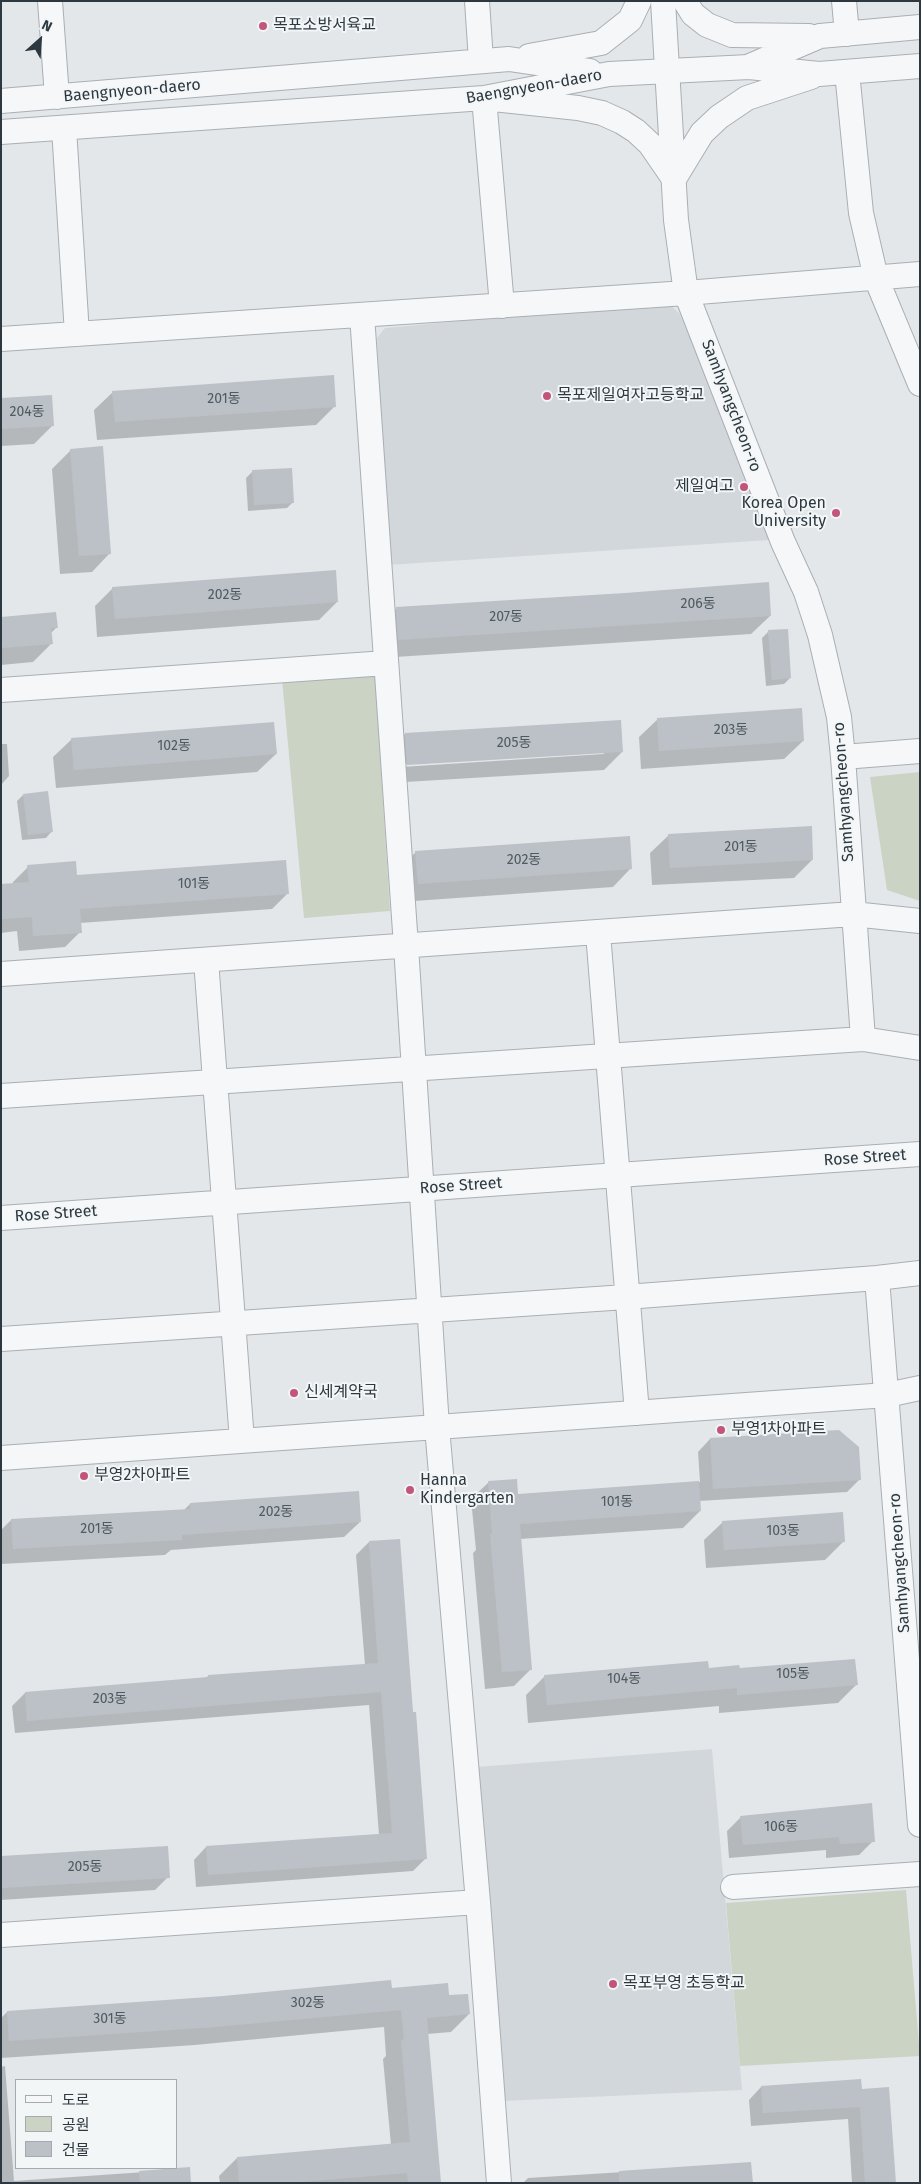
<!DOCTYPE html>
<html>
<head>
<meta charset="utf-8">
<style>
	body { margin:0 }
	#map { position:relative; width:921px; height:2184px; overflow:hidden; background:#e3e7ea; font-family:"Fira Sans","Noto Sans KR",sans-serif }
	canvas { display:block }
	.frame { position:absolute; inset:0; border:2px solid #2d3840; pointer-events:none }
	.legend { position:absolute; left:15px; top:2079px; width:162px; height:90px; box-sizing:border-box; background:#f3f6f7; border:1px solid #a4aaae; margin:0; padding:6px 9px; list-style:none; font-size:15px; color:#2d3840 }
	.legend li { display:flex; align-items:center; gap:10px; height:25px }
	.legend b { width:25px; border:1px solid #a4aaae }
	.north { position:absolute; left:15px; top:15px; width:50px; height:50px; -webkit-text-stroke:4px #f3f6f7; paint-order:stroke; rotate:26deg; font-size:14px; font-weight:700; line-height:20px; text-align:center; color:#2d3840 }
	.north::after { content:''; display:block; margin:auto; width:18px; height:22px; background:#2d3840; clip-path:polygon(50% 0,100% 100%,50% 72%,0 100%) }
</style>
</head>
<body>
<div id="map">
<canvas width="921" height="2184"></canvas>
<div class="frame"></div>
<ul class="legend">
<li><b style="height:6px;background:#f6f7f9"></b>도로</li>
<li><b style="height:14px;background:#cbd3c5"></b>공원</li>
<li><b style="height:14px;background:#bbc1c6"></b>건물</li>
</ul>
<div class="north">N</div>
</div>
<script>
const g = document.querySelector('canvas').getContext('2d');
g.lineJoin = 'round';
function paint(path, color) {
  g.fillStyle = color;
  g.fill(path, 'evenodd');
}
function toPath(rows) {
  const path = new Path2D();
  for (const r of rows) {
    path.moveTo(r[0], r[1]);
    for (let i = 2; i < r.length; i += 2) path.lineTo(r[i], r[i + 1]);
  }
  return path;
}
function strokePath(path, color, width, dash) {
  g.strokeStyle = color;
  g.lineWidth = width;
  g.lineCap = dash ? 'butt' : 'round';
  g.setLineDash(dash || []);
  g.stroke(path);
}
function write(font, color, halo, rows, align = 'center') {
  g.font = font + ' "Fira Sans","Noto Sans KR",sans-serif';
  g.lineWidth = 4;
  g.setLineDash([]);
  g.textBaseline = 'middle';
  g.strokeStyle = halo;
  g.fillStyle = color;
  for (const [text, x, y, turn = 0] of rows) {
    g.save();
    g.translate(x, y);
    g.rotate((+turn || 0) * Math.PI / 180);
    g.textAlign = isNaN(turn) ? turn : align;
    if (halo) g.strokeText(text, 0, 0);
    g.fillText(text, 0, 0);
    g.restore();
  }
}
const built = toPath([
	[667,302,680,314,738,453,769,540,388,565,377,338,385,328],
	[712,1749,742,2090,502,2101,476,1767]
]);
const green = toPath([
	[375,676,390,911,304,918,282,679],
	[920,772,920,901,887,890,870,777],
	[906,1890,920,2056,740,2066,726,1903]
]);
const shadow = toPath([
	[113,392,335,406,316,425,97,440,94,410],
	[1,399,53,425,34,444,1,446],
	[71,450,110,553,92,572,60,574,52,469],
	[252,472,293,502,287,508,248,511,246,478],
	[113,588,337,602,319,620,97,637,95,606],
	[397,608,770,616,751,634,380,658,378,627],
	[1,618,56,628,51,633,52,643,33,662,1,665],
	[768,632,790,678,784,684,766,686,762,638],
	[658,719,803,741,784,759,641,769,639,737],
	[405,734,622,752,604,770,389,783,387,753],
	[604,752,604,754,401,767,401,764],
	[72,739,276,754,257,772,56,788,53,757],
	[1,744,7,744,9,776,1,785],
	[23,795,52,831,46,838,22,840,17,801],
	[669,835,812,860,794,878,652,885,650,853],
	[416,852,631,868,613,887,400,902,397,870],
	[28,867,76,876,287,894,272,909,80,923,80,932,65,947,19,951,17,931,1,933,1,886,13,885,13,882],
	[710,1439,860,1479,847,1492,699,1501,700,1511,683,1528,520,1539,531,1669,514,1686,485,1689,473,1553,476,1550,471,1499,488,1483,516,1480,517,1495,700,1482,698,1452],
	[190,1504,360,1522,344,1537,171,1550,165,1555,1,1564,1,1530,11,1520,184,1510],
	[723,1522,844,1541,825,1560,706,1568,704,1540],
	[369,1542,412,1714,426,1858,413,1871,196,1887,194,1860,206,1847,379,1835,369,1705,15,1733,12,1706,25,1693,206,1678,208,1676,365,1665,356,1555],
	[708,1669,740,1670,856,1685,838,1703,719,1713,719,1706,528,1723,526,1695,544,1677],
	[741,1817,873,1841,859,1855,826,1858,826,1850,729,1858,727,1831],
	[1,1858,168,1877,155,1890,1,1900],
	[391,1990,448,1996,469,2014,451,2032,427,2034,439,2183,220,2183,219,2176,237,2158,391,2145,383,2059,386,2056,384,2027,195,2045,1,2058,1,2018,7,2012],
	[5,2066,14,2181,189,2169,190,2183,1,2183,1,2067],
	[761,2087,860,2090,894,2183,852,2183,848,2119,751,2126,749,2100],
	[750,2164,752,2183,523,2183,528,2178]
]);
const building = toPath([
	[334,375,336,407,115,422,112,391],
	[52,395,54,426,1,429,1,398],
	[103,446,111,554,79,556,70,449],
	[292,468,294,503,254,505,252,470],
	[336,570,338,602,115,619,112,587],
	[769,582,771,616,398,640,396,607,625,593],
	[56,612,58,628,51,628,53,644,1,648,1,617],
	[788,629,791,678,772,680,768,630],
	[802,708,804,741,659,751,657,718],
	[621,720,623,752,407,765,405,733],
	[274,722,277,754,74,770,71,738],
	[48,791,53,832,28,835,23,794],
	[812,826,813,860,670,868,668,834],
	[630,836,632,869,418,884,415,851],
	[286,860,289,894,80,909,82,933,33,936,32,917,1,919,1,884,29,882,27,865,76,861,77,875],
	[839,1430,859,1447,861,1480,713,1489,710,1438],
	[517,1479,518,1494,699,1481,701,1511,520,1524,532,1670,502,1672,490,1534,492,1534,488,1481],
	[359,1491,361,1522,182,1535,182,1540,13,1549,11,1519,190,1509,190,1503],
	[843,1512,845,1542,724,1550,722,1521],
	[400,1539,413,1712,416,1712,427,1859,208,1875,206,1846,392,1833,381,1692,27,1721,25,1692,208,1677,208,1675,378,1663,369,1541],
	[855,1659,858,1685,737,1695,737,1688,547,1705,544,1675,708,1661,709,1668,739,1665,740,1668],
	[872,1803,875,1842,840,1844,839,1837,743,1845,740,1816],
	[168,1846,170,1878,1,1888,1,1856],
	[391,1980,392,1988,448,1983,449,1995,468,1994,470,2014,427,2018,441,2183,408,2183,407,2173,288,2183,239,2183,237,2157,410,2142,401,2040,404,2039,401,2010,214,2027,9,2041,7,2011,223,1996],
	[861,2079,862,2089,889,2087,896,2183,865,2183,860,2107,763,2113,761,2086],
	[751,2162,753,2183,619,2183,619,2171],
	[190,2167,191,2183,140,2183,139,2171]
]);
const minor = toPath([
	[50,1,57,97],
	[477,1,481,61],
	[663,1,676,220,686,293,783,542,806,592,820,635,839,717,843,757,863,1039],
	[685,1,693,14,707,25,732,35,809,36],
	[844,1,847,34],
	[529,56,601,43,630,20,639,1],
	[750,66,820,36,920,27],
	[847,72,861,213,876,278,920,384],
	[1,101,509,59,590,71],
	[64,128,77,334],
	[1,132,484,98,609,74,749,67,819,74,920,66],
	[502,306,484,98,578,108,602,113,622,122,636,131,650,144,674,179,702,133,719,117,747,98,811,77],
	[362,315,406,946,437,1427,478,1902,499,2183],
	[1,339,686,293,920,274],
	[1,690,386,663],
	[843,757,920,751],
	[598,933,637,1413],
	[206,960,242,1441],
	[1,974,853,914,920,921],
	[1,1096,863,1039,920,1048],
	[1,1218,920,1154],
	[877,1278,920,1825],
	[1,1339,626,1297,877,1278,920,1273],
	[1,1458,887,1395,920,1388],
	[733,1887,920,1874],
	[1,1935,478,1902]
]);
const markers = [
	[263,26,5,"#c1567a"],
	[547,396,5,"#c1567a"],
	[744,487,5,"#c1567a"],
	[836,513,5,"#c1567a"],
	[294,1393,5,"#c1567a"],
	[721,1430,5,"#c1567a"],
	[84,1476,5,"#c1567a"],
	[410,1490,5,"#c1567a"],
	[613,1984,5,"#c1567a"]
];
const numberNames = [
	["201동",224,399],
	["204동",27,412],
	["202동",225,595],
	["206동",698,604],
	["207동",506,617],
	["203동",731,730],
	["205동",514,743],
	["102동",174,746],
	["201동",741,847],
	["202동",524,860],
	["101동",194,884],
	["101동",617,1502],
	["202동",276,1512],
	["201동",97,1529],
	["103동",783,1531],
	["105동",793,1674],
	["104동",624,1679],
	["203동",110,1699],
	["106동",781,1827],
	["205동",85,1867],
	["302동",308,2003],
	["301동",110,2019]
];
const poiNames = [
	["목포소방서육교",273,26],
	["목포제일여자고등학교",557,396],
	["제일여고",734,487,"right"],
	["Korea Open",826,504,"right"],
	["University",826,522,"right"],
	["신세계약국",304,1393],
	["부영1차아파트",731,1430],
	["부영2차아파트",94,1476],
	["Hanna",420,1481],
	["Kindergarten",420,1499],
	["목포부영 초등학교",623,1984]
];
const streetNames = [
	["Baengnyeon-daero",534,87,-10],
	["Baengnyeon-daero",132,91,-5],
	["Samhyangcheon-ro",731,406,69],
	["Samhyangcheon-ro",844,792,-94],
	["Rose Street",865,1158,-4],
	["Rose Street",461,1186,-4],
	["Rose Street",56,1214,-4],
	["Samhyangcheon-ro",900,1563,-94]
];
paint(built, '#d2d7dc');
paint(green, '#cbd3c5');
paint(shadow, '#0003');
paint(building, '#bbc1c6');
strokePath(minor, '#a9afb4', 26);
strokePath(minor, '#f6f7f9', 24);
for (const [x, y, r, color] of markers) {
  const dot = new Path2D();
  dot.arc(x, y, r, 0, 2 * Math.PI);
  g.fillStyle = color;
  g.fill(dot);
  strokePath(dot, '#f3f6f7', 2);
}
write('14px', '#505a62', null, numberNames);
write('16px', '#2d3840', '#f3f6f7', poiNames, 'left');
write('16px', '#2d3840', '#f3f6f7', streetNames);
</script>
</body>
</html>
